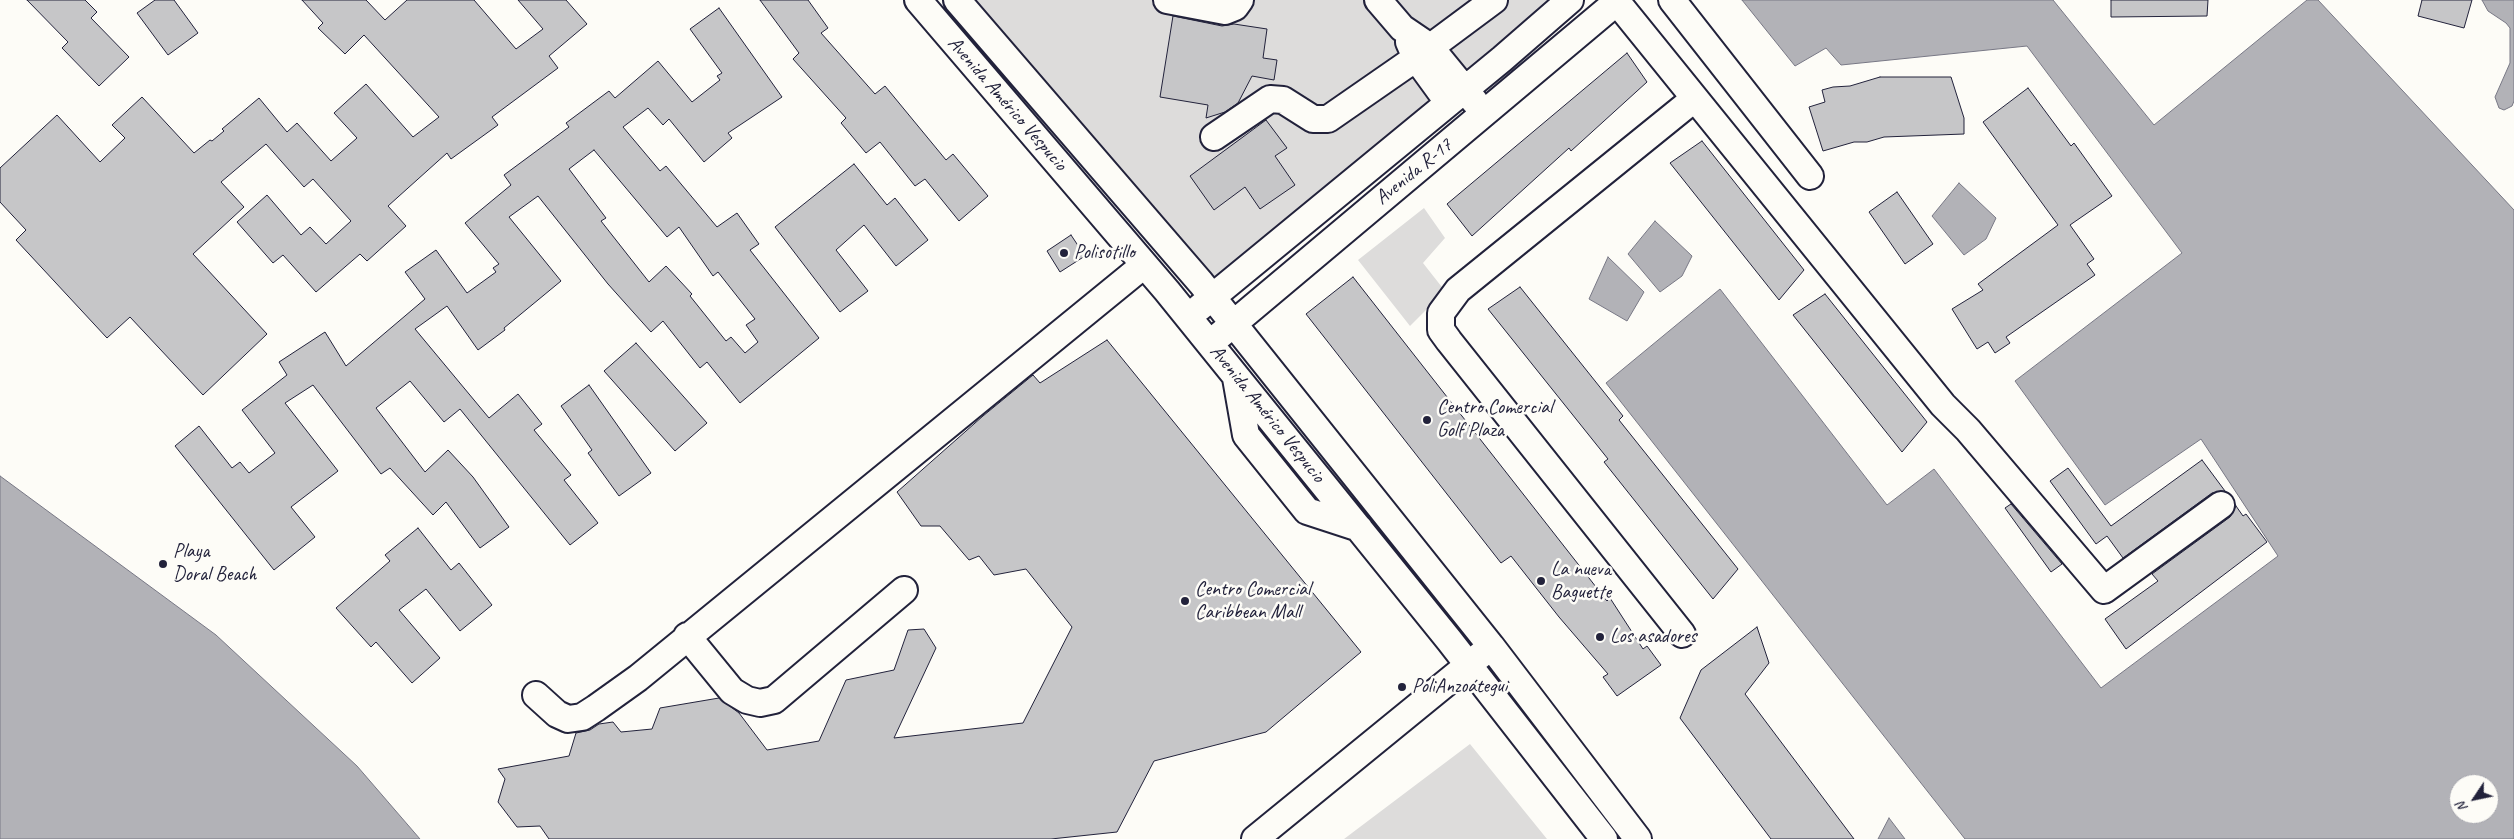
<!DOCTYPE html>
<html>
<head>
<meta charset="utf-8">
<style>
	body { margin:0 }
	#map { position:relative; width:2514px; height:839px; overflow:hidden; background:#fdfcf7; font-family:Caveat,sans-serif }
	canvas { display:block }
	.north { position:absolute; left:2449px; top:774px; width:50px; height:50px; box-sizing:border-box; background:#fdfcf7; border:1px solid #a5a5ac; border-radius:50%; rotate:236deg; font-size:14px; font-weight:700; line-height:20px; text-align:center; color:#22223b }
	.north::after { content:''; display:block; margin:auto; width:18px; height:22px; background:#22223b; clip-path:polygon(50% 0,100% 100%,50% 72%,0 100%) }
</style>
</head>
<body>
<div id="map">
<canvas width="2514" height="839"></canvas>
<div class="north">N</div>
</div>
<script>
const g = document.querySelector('canvas').getContext('2d');
g.lineJoin = 'round';
function paint(path, color) {
  g.fillStyle = color;
  g.fill(path, 'evenodd');
}
function toPath(rows) {
  const path = new Path2D();
  for (const r of rows) {
    path.moveTo(r[0], r[1]);
    for (let i = 2; i < r.length; i += 2) path.lineTo(r[i], r[i + 1]);
  }
  return path;
}
function strokePath(path, color, width, dash) {
  g.strokeStyle = color;
  g.lineWidth = width;
  g.lineCap = dash ? 'butt' : 'round';
  g.setLineDash(dash || []);
  g.stroke(path);
}
function write(font, color, halo, rows, align = 'center') {
  g.font = font + ' Caveat,sans-serif';
  g.lineWidth = 5;
  g.setLineDash([]);
  g.textBaseline = 'middle';
  g.strokeStyle = halo;
  g.fillStyle = color;
  for (const [text, x, y, turn = 0] of rows) {
    g.save();
    g.translate(x, y);
    g.rotate((+turn || 0) * Math.PI / 180);
    g.textAlign = isNaN(turn) ? turn : align;
    if (halo) g.strokeText(text, 0, 0);
    g.fillText(text, 0, 0);
    g.restore();
  }
}
const green = toPath([
	[957,0,1567,0,1212,297],
	[1424,208,1445,238,1423,263,1445,291,1410,326,1358,260],
	[1470,744,1547,839,1344,839]
]);
const water = toPath([
	[1742,0,2053,0,2154,125,2307,0,2318,0,2514,210,2514,839,1965,839,1606,383,1720,289,1887,505,1934,469,2101,688,2278,556,2201,439,2105,505,2015,381,2182,253,2027,46,1841,65,1826,48,1795,66,1742,0],
	[2459,784,2489,784,2489,814,2459,814,2459,784],
	[2482,0,2514,0,2514,101,2512,106,2504,110,2499,108,2495,97,2510,63,2510,28,2506,23,2488,11,2482,0],
	[1959,183,1996,218,1986,239,1964,255,1932,216,1959,183],
	[1655,221,1692,256,1682,276,1660,292,1628,254,1655,221],
	[1608,257,1644,292,1627,321,1589,299,1608,257],
	[0,476,216,635,357,766,420,839,0,839,0,476],
	[1889,818,1905,839,1878,839,1889,818]
]);
const building = toPath([
	[27,0,85,0,97,12,91,18,129,57,99,86,62,48,68,42,27,0],
	[155,0,174,0,198,33,168,55,137,13,155,0],
	[302,0,366,0,385,20,407,0,474,0,516,49,543,29,518,0,566,0,587,24,549,56,558,68,492,117,498,125,451,159,447,153,388,206,406,226,367,261,360,254,316,292,283,255,273,263,237,222,267,195,301,235,310,227,326,244,351,221,313,179,304,187,266,144,221,182,244,207,193,254,267,334,203,395,130,317,107,338,16,240,26,230,0,202,0,168,57,115,100,162,125,138,112,125,142,97,194,153,210,140,212,141,224,131,222,129,259,98,287,132,297,123,331,161,357,138,334,113,366,84,413,137,439,117,364,35,345,54,318,28,323,23,302,0],
	[760,0,808,0,828,28,821,33,875,94,885,86,946,160,953,154,988,196,959,221,925,179,915,186,880,142,866,153,841,123,846,118,793,59,799,53,760,0],
	[2111,0,2208,0,2207,16,2111,17,2111,0],
	[2422,0,2472,0,2464,28,2418,16,2422,0],
	[719,8,782,97,728,133,732,138,704,162,669,119,663,125,648,108,623,127,660,171,666,166,717,227,737,213,759,244,750,250,819,338,740,403,707,362,700,368,663,321,651,332,608,284,538,196,509,217,561,281,504,328,505,330,478,350,447,306,415,329,489,418,518,394,542,424,534,430,571,475,564,480,598,523,570,545,460,409,444,422,410,381,376,408,425,472,448,450,473,477,509,527,480,548,446,502,433,515,390,468,381,474,313,385,285,403,338,471,291,507,315,537,274,570,175,446,199,426,232,468,240,462,249,473,275,453,242,410,287,375,279,362,325,332,346,366,425,299,405,272,436,250,467,293,496,272,493,268,499,264,465,223,511,185,504,175,569,127,566,123,609,91,615,98,658,61,692,102,720,80,717,76,722,73,690,29,719,8],
	[594,150,667,237,679,227,713,276,718,272,755,319,746,325,758,342,745,353,731,337,726,341,690,296,692,294,666,266,649,282,601,221,606,218,569,169,594,150],
	[1173,16,1222,26,1234,24,1267,29,1263,58,1277,60,1274,80,1252,76,1238,103,1225,112,1206,118,1208,105,1160,97,1173,16],
	[1627,53,1647,82,1571,151,1569,148,1472,236,1447,204,1627,53],
	[1880,77,1951,77,1964,118,1964,134,1884,137,1867,142,1854,142,1823,151,1809,107,1825,102,1822,90,1833,87,1850,86,1880,77],
	[2028,88,2071,146,2074,143,2112,196,2070,225,2094,259,2087,264,2095,275,2006,337,2010,343,1995,353,1988,342,1977,349,1952,309,1983,290,1978,284,2058,225,1983,122,2028,88],
	[1266,120,1287,148,1275,156,1295,185,1260,209,1245,187,1214,210,1190,176,1266,120],
	[1702,141,1804,270,1779,300,1670,163,1702,141],
	[854,164,887,205,895,198,928,240,896,266,864,225,836,250,868,291,840,312,775,227,854,164],
	[1897,192,1933,244,1905,264,1869,212,1897,192],
	[1071,235,1085,256,1060,272,1047,251,1071,235],
	[1353,277,1607,601,1610,598,1643,649,1647,646,1661,665,1617,696,1603,677,1608,674,1559,617,1511,556,1501,563,1306,314,1353,277],
	[1520,287,1623,416,1619,420,1738,569,1713,599,1604,462,1608,459,1488,309,1520,287],
	[1825,294,1927,422,1902,452,1793,315,1825,294],
	[1107,340,1361,652,1266,732,1154,761,1117,832,1051,839,549,839,540,826,517,827,498,802,505,779,498,769,569,756,576,733,590,730,599,724,613,722,621,732,652,729,660,708,719,698,739,713,767,750,819,741,846,680,894,670,908,630,924,629,936,648,894,738,1023,723,1072,627,1026,569,994,575,979,556,969,560,940,526,921,526,897,492,983,416,1033,375,1040,383,1107,340],
	[636,343,707,423,675,451,604,371,636,343],
	[589,385,651,473,619,496,588,453,592,450,561,406,589,385],
	[2202,460,2225,491,2212,493,2123,558,2107,536,2096,544,2050,481,2068,468,2111,526,2202,460],
	[2011,504,2062,564,2051,572,2005,508,2011,504],
	[2236,506,2243,516,2246,514,2267,542,2126,649,2105,619,2158,581,2152,574,2230,517,2236,506],
	[418,528,451,570,459,563,492,605,460,631,426,589,399,610,440,658,412,683,376,642,371,647,336,608,390,561,385,555,418,528],
	[1757,627,1769,663,1745,694,1854,839,1771,839,1680,718,1701,670,1757,627]
]);
const minor = toPath([
	[918,0,1167,291,1449,640,1604,839],
	[957,0,1201,283,1491,646,1638,839],
	[1167,0,1225,11,1235,7,1240,0],
	[1378,0,1402,28,1430,47,1475,102],
	[1672,0,1810,176],
	[1617,2,1943,405,1968,430,2104,590,2221,505],
	[1409,42,1416,58,1448,102],
	[1214,137,1270,99,1283,100,1313,119,1328,119,1416,58,1494,0],
	[1199,308,1502,59,1570,0],
	[1220,335,1619,0],
	[1236,378,1246,435,1307,511,1359,528],
	[1682,634,1449,341,1441,330,1441,313,1458,290,1694,99],
	[687,636,732,691,747,700,760,703,774,700,904,590],
	[536,695,557,714,568,719,582,717,596,708,638,678,1144,265],
	[1255,839,1483,653]
]);
const markers = [
	[1064,253,5,"#22223b"],
	[1427,420,5,"#22223b"],
	[163,564,5,"#22223b"],
	[1541,581,5,"#22223b"],
	[1185,601,5,"#22223b"],
	[1600,637,5,"#22223b"],
	[1402,687,5,"#22223b"]
];
const streetNames = [
	["Avenida Américo Vespucio",1007,104,49],
	["Avenida R-17",1414,172,-39],
	["Avenida Américo Vespucio",1267,414,51]
];
const poiNames = [
	["Polisotillo",1074,253],
	["Centro Comercial",1437,408],
	["Golf Plaza",1437,431],
	["Playa",173,552],
	["Doral Beach",173,575],
	["La nueva",1551,570],
	["Baguette",1551,593],
	["Centro Comercial",1195,590],
	["Caribbean Mall",1195,613],
	["Los asadores",1610,637],
	["PoliAnzoátegui",1412,687]
];
paint(green, '#dddcdb');
paint(water, '#b2b2b7');
strokePath(water, '#787885', 1);
paint(building, '#c6c6c8');
strokePath(building, '#22223b', 1);
strokePath(minor, '#22223b', 30);
strokePath(minor, '#fdfcf7', 26);
for (const [x, y, r, color] of markers) {
  const dot = new Path2D();
  dot.arc(x, y, r, 0, 2 * Math.PI);
  g.fillStyle = color;
  g.fill(dot);
  strokePath(dot, '#fdfcf7', 2);
}
write('20px', '#22223b', '#fdfcf7', streetNames);
write('20px', '#22223b', '#fdfcf7', poiNames, 'left');
</script>
</body>
</html>
